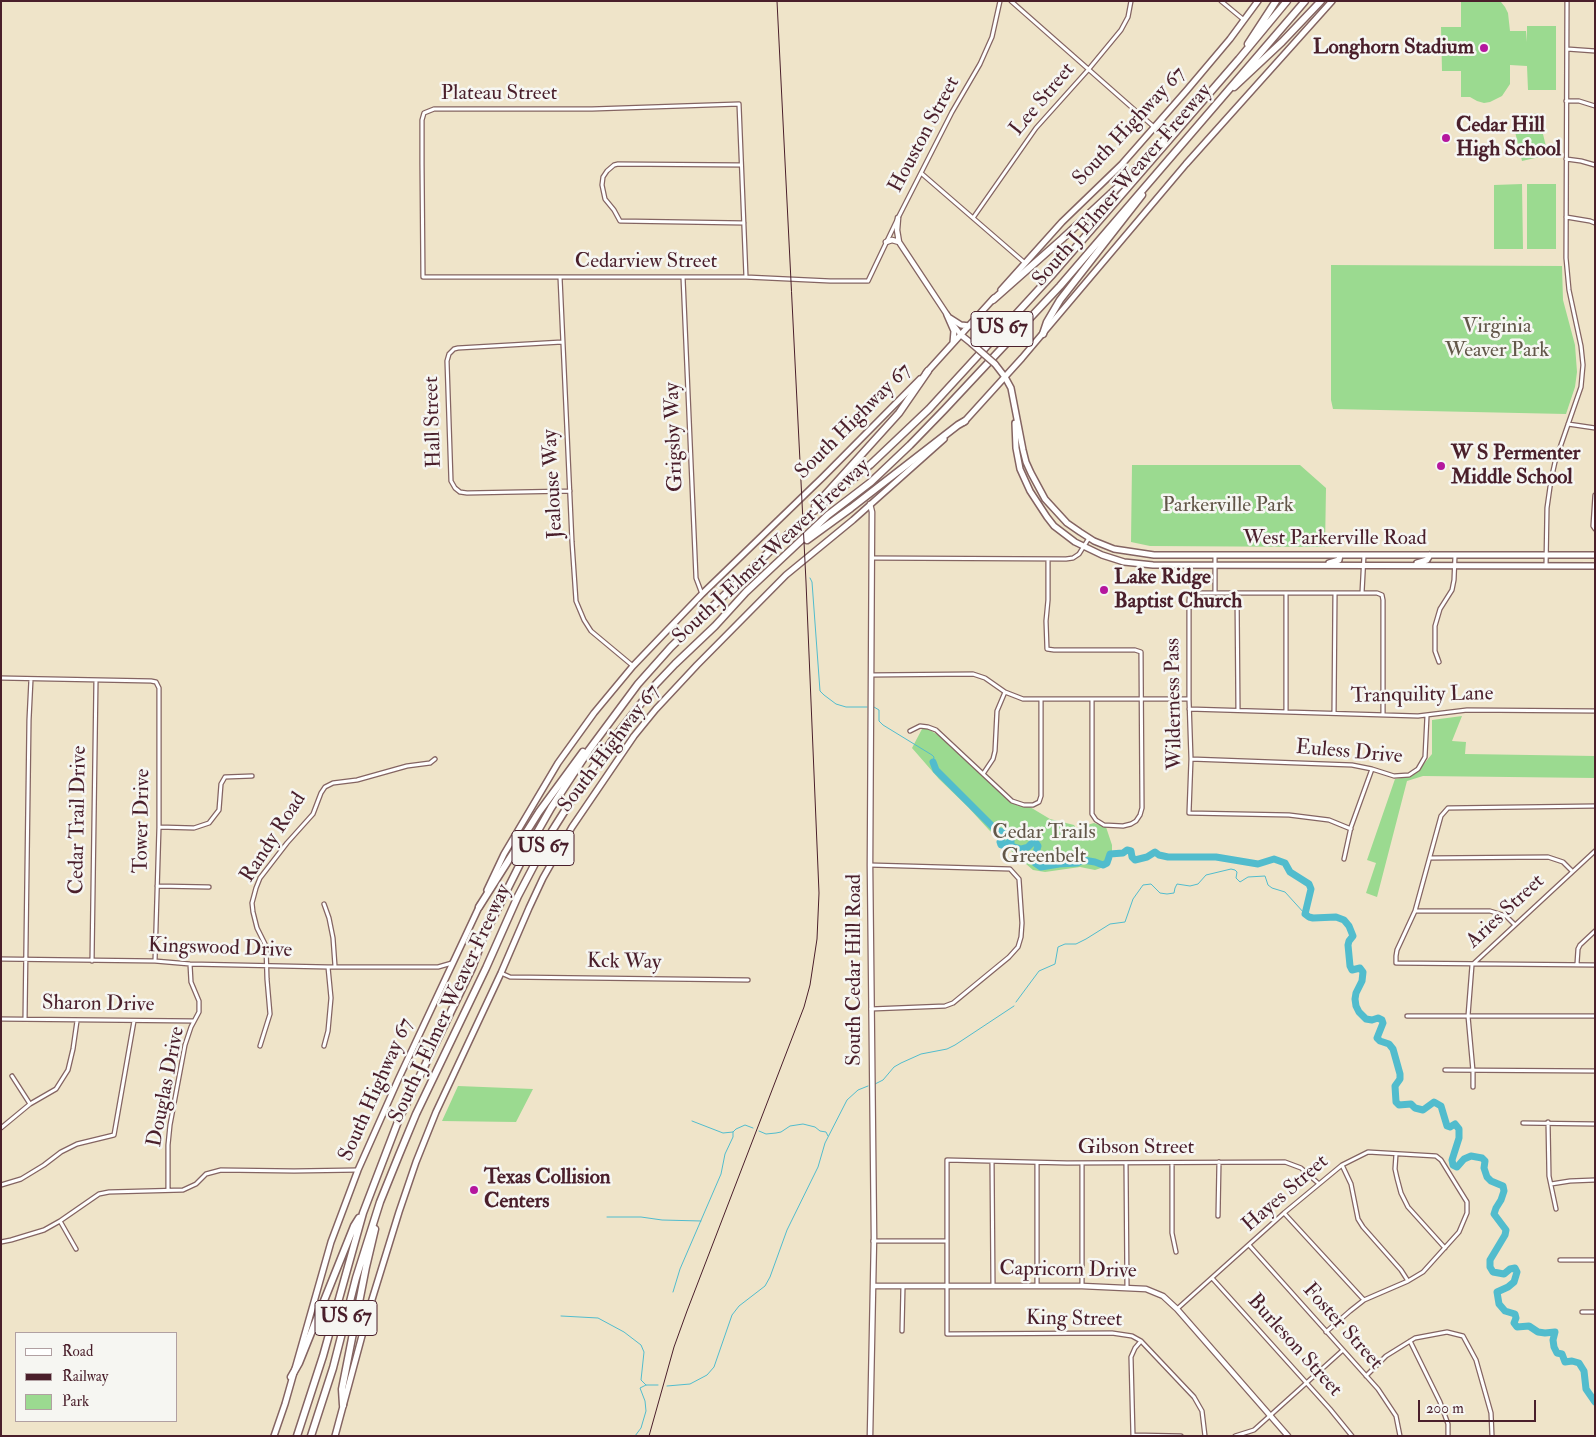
<!DOCTYPE html>
<html>
<head>
<meta charset="utf-8">
<style>
	body { margin:0 }
	#map { position:relative; width:1596px; height:1437px; overflow:hidden; background:#efe4c9; font-family:"IM FELL Double Pica",serif }
	canvas { display:block }
	.frame { position:absolute; inset:0; border:2px solid #4a1f2b; pointer-events:none }
	.legend { position:absolute; left:15px; top:1332px; width:162px; height:90px; box-sizing:border-box; background:#f6f6f2; border:1px solid #b1a0a2; margin:0; padding:6px 9px; list-style:none; font-size:15px; color:#4a1f2b }
	.legend li { display:flex; align-items:center; gap:10px; height:25px }
	.legend b { width:25px; border:1px solid #b1a0a2 }
	.scale { position:absolute; left:1418px; top:1400px; width:118px; height:22px; box-sizing:border-box; border:2px solid #4a1f2b; border-top:0; padding-left:6px; font-size:15px; line-height:18px; white-space:nowrap; color:#4a1f2b; -webkit-text-stroke:4px #f6f6f2; paint-order:stroke }
</style>
</head>
<body>
<div id="map">
<canvas width="1596" height="1437"></canvas>
<div class="frame"></div>
<ul class="legend">
<li><b style="height:6px;background:#fff"></b>Road</li>
<li><b style="height:6px;background:#4a1f2b"></b>Railway</li>
<li><b style="height:14px;background:#9bda90"></b>Park</li>
</ul>
<div class="scale">200 m</div>
</div>
<script>
const g = document.querySelector('canvas').getContext('2d');
g.lineJoin = 'round';
function paint(path, color) {
  g.fillStyle = color;
  g.fill(path, 'evenodd');
}
function toPath(rows) {
  const path = new Path2D();
  for (const r of rows) {
    path.moveTo(r[0], r[1]);
    for (let i = 2; i < r.length; i += 2) path.lineTo(r[i], r[i + 1]);
  }
  return path;
}
function strokePath(path, color, width, dash) {
  g.strokeStyle = color;
  g.lineWidth = width;
  g.lineCap = dash ? 'butt' : 'round';
  g.setLineDash(dash || []);
  g.stroke(path);
}
function write(font, color, halo, rows, align = 'center') {
  g.font = font + ' "IM FELL Double Pica",serif';
  g.lineWidth = 5;
  g.setLineDash([]);
  g.textBaseline = 'middle';
  g.strokeStyle = halo;
  g.fillStyle = color;
  for (const [text, x, y, turn = 0] of rows) {
    g.save();
    g.translate(x, y);
    g.rotate((+turn || 0) * Math.PI / 180);
    g.textAlign = isNaN(turn) ? turn : align;
    if (halo) g.strokeText(text, 0, 0);
    g.fillText(text, 0, 0);
    g.restore();
  }
}
const green = toPath([
	[1472,1,1501,2,1505,7,1508,13,1510,31,1526,31,1527,42,1527,26,1556,26,1556,90,1528,90,1527,66,1510,65,1510,84,1502,96,1490,102,1484,103,1477,101,1470,97,1461,97,1461,71,1442,71,1441,27,1461,27,1461,2],
	[1538,113,1548,155,1522,161,1512,119],
	[1522,184,1523,249,1494,249,1494,185],
	[1527,184,1556,184,1556,249,1527,249],
	[1331,265,1562,266,1563,300,1575,345,1577,372,1575,387,1566,414,1333,409,1331,400],
	[1132,465,1300,465,1326,488,1325,547,1150,546,1131,542],
	[1462,716,1452,741,1466,742,1465,754,1595,756,1595,778,1423,776,1407,781,1377,897,1366,893,1376,863,1367,860,1395,779,1407,777,1419,770,1432,754,1432,720],
	[922,729,928,729,938,735,1012,803,1019,806,1030,807,1050,819,1074,825,1076,828,1094,823,1106,827,1112,845,1112,859,1107,866,1095,870,1080,867,1045,872,1033,870,1010,850,989,830,968,807,939,779,912,748],
	[458,1086,533,1089,516,1122,442,1121]
]);
const stream = toPath([
	[810,578,812,582,820,691,824,695,836,704,846,707,867,707],
	[874,707,879,710,879,721,883,725,932,755,934,757,933,762],
	[1016,1002,1039,971,1055,964,1058,947,1065,944,1076,944,1086,939,1110,924,1125,922,1133,899,1143,885,1151,884,1160,893,1167,894,1174,893,1175,888,1177,884,1190,886,1198,884,1206,875,1231,869,1235,870,1237,872,1236,878,1240,882,1248,877,1265,876,1268,885,1272,888,1285,892,1305,914],
	[875,1084,883,1080,894,1067,901,1063,921,1054,947,1049,955,1045,1014,1006],
	[692,1121,723,1133,733,1132,736,1129,745,1125,753,1128],
	[759,1131,766,1134,776,1133,781,1132,790,1126,803,1124,815,1127,820,1131,826,1132,828,1136],
	[607,1217,641,1217,662,1220,701,1221],
	[673,1292,680,1269,721,1174,725,1154,733,1137,733,1132],
	[561,1316,598,1318,624,1332,641,1345,644,1352,641,1380,646,1385],
	[667,1386,690,1384,707,1375,714,1367,732,1315,739,1306,765,1286,770,1277,787,1230,818,1167,825,1143,847,1100,858,1090,868,1086],
	[635,1436,641,1428,646,1411,645,1401,640,1388,646,1385,658,1385]
]);
const river = toPath([
	[933,762,936,770,996,830,1003,832,1004,835,1000,842,1001,845,1006,845,1011,840,1011,846,1021,849,1028,847,1032,843,1036,843,1038,846,1034,859,1035,863,1041,867,1059,864,1077,863,1083,860,1095,862,1103,865,1107,863,1110,854,1123,853,1127,850,1131,851,1132,857,1135,860,1147,857,1155,852,1159,855,1168,857,1216,857,1258,864,1274,859,1285,863,1290,872,1309,884,1311,889,1305,914,1309,917,1313,918,1336,917,1344,920,1349,926,1353,936,1349,941,1348,945,1350,966,1352,970,1360,968,1363,972,1362,981,1356,993,1355,999,1356,1006,1359,1012,1366,1019,1372,1020,1378,1018,1382,1020,1383,1023,1377,1038,1380,1041,1389,1044,1393,1049,1400,1074,1400,1079,1395,1086,1396,1102,1399,1105,1411,1104,1415,1108,1423,1110,1434,1102,1441,1106,1447,1126,1450,1127,1455,1124,1459,1129,1459,1138,1452,1160,1453,1165,1457,1167,1464,1159,1471,1156,1482,1158,1485,1161,1484,1168,1487,1177,1491,1181,1503,1186,1504,1191,1501,1200,1496,1208,1494,1214,1506,1230,1505,1235,1490,1260,1490,1267,1493,1272,1504,1274,1510,1269,1515,1268,1517,1272,1514,1282,1508,1287,1497,1292,1499,1304,1505,1311,1515,1314,1516,1318,1514,1323,1517,1327,1529,1326,1538,1332,1545,1333,1555,1332,1553,1340,1554,1347,1557,1353,1562,1354,1565,1362,1572,1361,1579,1363,1584,1371,1586,1389,1595,1402]
]);
const minor = toPath([
	[1011,1,1154,127],
	[1221,1,1244,20],
	[1567,49,1595,51],
	[1566,101,1579,101,1595,106],
	[1566,159,1581,161,1595,165],
	[741,165,618,164,614,165,607,171,603,177,602,185,605,199,614,210,620,221,744,223],
	[921,173,1025,263],
	[1566,217,1590,221,1595,223],
	[973,218,1036,128,1088,70,1121,30,1128,17,1131,1],
	[560,277,572,542,576,601,584,620,591,631,633,666],
	[683,277,696,578,702,594],
	[746,277,739,104,592,109,434,109,424,113,422,120,422,164,423,277,746,277,830,281,868,281,898,218,952,112,980,64,992,37,1000,1],
	[562,342,458,348,454,349,449,354,447,361,451,481,455,488,460,492,467,493,570,491],
	[1568,424,1595,428],
	[1595,529,1593,526,1595,495],
	[1215,555,1215,593],
	[872,558,1066,559,1073,558,1079,554,1089,538],
	[1048,560,1048,600,1046,621,1047,649,1054,650,1135,650,1141,652,1142,808,1140,815,1136,821,1131,824,1123,826,1104,825,1096,820,1092,814,1092,699],
	[1546,566,1547,508,1551,480,1555,462,1581,387,1583,365,1581,346,1569,290,1566,258,1567,1],
	[1237,593,1238,710],
	[1286,593,1286,712],
	[1362,593,1364,555],
	[1439,662,1435,651,1435,626,1440,609,1452,590,1454,580,1455,556],
	[871,675,973,674,985,678,1005,692,1023,699,1189,699],
	[1,678,151,681,156,682,159,688,159,827,155,961],
	[1189,709,1418,716,1467,710,1595,711],
	[1334,713,1335,594],
	[910,731,920,726,928,727,936,730,1012,801,1024,805,1033,805,1039,802,1041,796,1041,699],
	[1191,759,1352,765,1372,769,1394,776,1409,775,1418,769,1425,757,1427,716],
	[983,774,993,759,995,751,997,711,1005,692],
	[1595,806,1448,808,1441,816,1415,911,1397,950,1396,956,1396,963,1595,965],
	[159,827,194,828,209,823,219,810,221,784,225,777,252,776],
	[1351,829,1329,820,1289,815,1189,813,1191,759,1189,699,1189,600,1190,594,1196,593,1377,593,1382,595,1383,600,1383,714],
	[1431,858,1548,857,1563,862,1572,871],
	[1344,859,1351,827,1372,769],
	[870,865,1010,869,1019,879,1022,923,1021,937,1018,947,1009,957,953,1003,945,1006,871,1009],
	[157,886,209,887],
	[324,904,329,918,333,938,335,966],
	[1415,911,1490,911,1506,916,1514,924],
	[1,959,155,961,190,964,328,967,438,967,452,963],
	[92,961,96,680],
	[1577,964,1578,949,1580,945,1595,931],
	[501,973,510,977,748,980],
	[1407,1016,1595,1016],
	[1,1019,194,1021],
	[25,1019,29,720,31,679],
	[260,1046,270,1014,267,979,266,946,257,928,253,912,252,903,256,888,260,878,287,843,313,814,321,793,325,787,333,783,357,780,407,766,430,763,435,759],
	[324,1046,328,1031,331,998,328,967],
	[1445,1070,1595,1071],
	[12,1076,30,1104],
	[1473,1087,1473,1071,1468,1016,1472,965,1595,851],
	[1548,1122,1549,1176,1556,1209],
	[1523,1123,1595,1124],
	[1,1128,30,1104,56,1089,68,1070,73,1049,77,1021],
	[1396,1154,1395,1169,1397,1178,1401,1193,1408,1207,1445,1248],
	[992,1162,993,1286],
	[1082,1163,1082,1286],
	[1126,1163,1127,1287],
	[1172,1163,1172,1233,1176,1252],
	[1342,1165,1351,1184,1358,1219,1363,1227,1401,1270,1408,1281],
	[1551,1184,1570,1181,1595,1180],
	[1,1185,21,1179,44,1165,61,1152,77,1144,114,1135,134,1021],
	[168,1189,168,1145,170,1125,185,1045,191,1027,199,1012,199,1001,191,982,190,964],
	[1284,1213,1364,1300],
	[1218,1216,1219,1162],
	[60,1221,76,1249],
	[873,1241,947,1241],
	[1,1242,11,1240,44,1230,60,1221,99,1194,109,1192,183,1190,196,1184,206,1174,221,1170,294,1171,358,1170],
	[1249,1245,1378,1389,1396,1416,1400,1436],
	[1560,1260,1595,1260],
	[1212,1278,1330,1409,1352,1436],
	[1037,1286,1037,1163],
	[1177,1309,1284,1213,1342,1165,1368,1152,1436,1156,1441,1160,1467,1202,1467,1213,1459,1232,1423,1272,1408,1281,1364,1300,1350,1311,1326,1332],
	[1582,1312,1595,1312],
	[902,1331,903,1286],
	[1410,1341,1440,1402,1448,1424,1448,1436],
	[1366,1376,1386,1356,1415,1338,1447,1332,1463,1336,1476,1360,1491,1413,1492,1436],
	[1133,1435,1181,1436],
	[1133,1436,1131,1357,1135,1348,1141,1341],
	[1205,1436,1202,1411,1194,1397,1141,1341,1132,1336,1112,1333,947,1334,947,1160,1067,1163,1285,1162,1301,1168,1318,1183],
	[1235,1436,1254,1430,1343,1350]
]);
const tertiary = toPath([
	[898,218,897,230,899,242,948,316],
	[886,242,892,240,899,242],
	[952,323,961,335],
	[870,504,872,512,870,865,874,1237,870,1436],
	[874,1286,1082,1286,1146,1289,1163,1296,1177,1309,1288,1436]
]);
const secondary = toPath([
	[1001,290,1062,222,1122,164,1187,90,1230,39,1258,1],
	[947,315,954,331,953,343],
	[950,318,961,325,970,326],
	[961,335,971,343],
	[995,364,1005,377,1011,388,1023,450,1026,462,1031,473,1045,499,1067,523,1080,532,1094,541,1114,549,1154,555,1595,555],
	[926,373,994,298],
	[964,422,1022,358,1186,164,1332,1],
	[1015,423,1016,448,1020,469,1030,491,1047,517,1054,526,1075,542,1102,555,1124,562,1153,565,1595,566],
	[1329,563,1339,560,1340,555],
	[1417,563,1427,560,1430,555],
	[487,890,504,854,558,763,594,713,633,666,702,594,823,477,920,379],
	[274,1436,285,1404,331,1242,358,1170,398,1080,480,905],
	[335,1436,370,1306,399,1212,416,1162,436,1112,501,973,529,908,543,878,572,827,634,736,656,709,697,665,786,575,853,520,944,439]
]);
const motorway = toPath([
	[1248,44,1276,1],
	[1234,87,1282,42,1321,1],
	[993,300,1062,239,1119,186,1167,137],
	[1043,334,1047,322,1060,300,1142,195],
	[815,506,899,413,928,371],
	[807,540,851,508,958,425,965,421],
	[479,907,539,812,583,752],
	[291,1377,299,1363,354,1226,359,1218],
	[343,1405,342,1389,366,1267,375,1229],
	[297,1436,323,1356,363,1213,399,1119,472,968,484,936,527,850,551,808,589,750,638,684,671,647,774,547,810,514,870,465,929,409,1051,276,1239,59,1287,1],
	[311,1436,333,1368,356,1278,380,1202,399,1155,416,1114,486,968,518,896,552,831,583,782,611,742,656,684,675,664,715,626,746,592,828,515,871,482,910,445,944,410,1060,286,1305,1]
]);
const rail = toPath([
	[649,1436,674,1347,687,1311,804,1007,810,985,817,939,819,893,806,582,777,1]
]);
const secondaryBridge = toPath([
	[971,343,995,364]
]);
const markers = [
	[1484,48,5,"#b5179e"],
	[1446,138,5,"#b5179e"],
	[1441,466,5,"#b5179e"],
	[1104,590,5,"#b5179e"],
	[474,1190,5,"#b5179e"]
];
const shields = [
	[1002,329,62],
	[543,848,62],
	[346,1318,62]
];
const shieldNames = [
	["US 67",1002,329],
	["US 67",543,848],
	["US 67",346,1318]
];
const poiNames = [
	["Longhorn Stadium",1474,48,"right"],
	["Cedar Hill",1456,126],
	["High School",1456,150],
	["W S Permenter",1451,454],
	["Middle School",1451,478],
	["Lake Ridge",1114,578],
	["Baptist Church",1114,602],
	["Texas Collision",484,1178],
	["Centers",484,1202]
];
const streetNames = [
	["Plateau Street",499,94],
	["Lee Street",1043,100,-50],
	["South Highway 67",1130,127,-47],
	["Houston Street",925,135,-62],
	["South J Elmer Weaver Freeway",1123,186,-49],
	["Cedarview Street",646,262],
	["Hall Street",434,422,-92],
	["South Highway 67",854,422,-45],
	["Grigsby Way",675,437,-92],
	["Jealouse Way",554,484,-93],
	["West Parkerville Road",1335,539],
	["South J Elmer Weaver Freeway",772,552,-43],
	["Tranquility Lane",1422,696,-1],
	["Wilderness Pass",1175,704,-91],
	["South Highway 67",610,749,-53],
	["Euless Drive",1349,753,5],
	["Cedar Trail Drive",79,820,-89],
	["Tower Drive",143,821,-89],
	["Randy Road",274,838,-57],
	["Aries Street",1506,912,-43],
	["Kingswood Drive",220,949,2],
	["Kck Way",624,963,1],
	["South Cedar Hill Road",855,970,-90],
	["South J Elmer Weaver Freeway",451,1004,-65],
	["Sharon Drive",98,1005,1],
	["Douglas Drive",167,1087,-79],
	["South Highway 67",377,1090,-66],
	["Gibson Street",1136,1148],
	["Hayes Street",1286,1194,-41],
	["Capricorn Drive",1068,1271,1],
	["King Street",1074,1320,1],
	["Foster Street",1342,1327,48],
	["Burleson Street",1294,1346,48]
];
const parkNames = [
	["Virginia",1497,327],
	["Weaver Park",1497,351],
	["Parkerville Park",1228,506],
	["Cedar Trails",1044,833],
	["Greenbelt",1044,857]
];
paint(green, '#9bda90');
strokePath(stream, '#51bccd', 1);
strokePath(river, '#51bccd', 7);
strokePath(minor, '#846462', 5.5);
strokePath(tertiary, '#846462', 7);
strokePath(secondary, '#846462', 8);
strokePath(motorway, '#846462', 9);
strokePath(minor, '#fff', 3);
strokePath(tertiary, '#fff', 4.5);
strokePath(secondary, '#fff', 5);
strokePath(motorway, '#fff', 6);
strokePath(rail, '#4a1f2b', 1);
strokePath(secondaryBridge, '#846462', 8, []);
strokePath(secondaryBridge, '#fff', 5);
for (const [x, y, r, color] of markers) {
  const dot = new Path2D();
  dot.arc(x, y, r, 0, 2 * Math.PI);
  g.fillStyle = color;
  g.fill(dot);
  strokePath(dot, '#f6f6f2', 2);
}
for (const [x, y, w] of shields) {
  const box = new Path2D();
  box.roundRect(x - w / 2, y - 17.5, w, 35, 4);
  g.fillStyle = '#f6f6f2';
  g.fill(box);
  strokePath(box, '#4a1f2b', 1);
}
write('bold 20px', '#4a1f2b', null, shieldNames);
write('bold 21px', '#4a1f2b', '#f6f6f2', poiNames, 'left');
write('21px', '#4a1f2b', '#f6f6f2', streetNames);
write('21px', '#625749', '#f6f6f2', parkNames);
</script>
</body>
</html>
